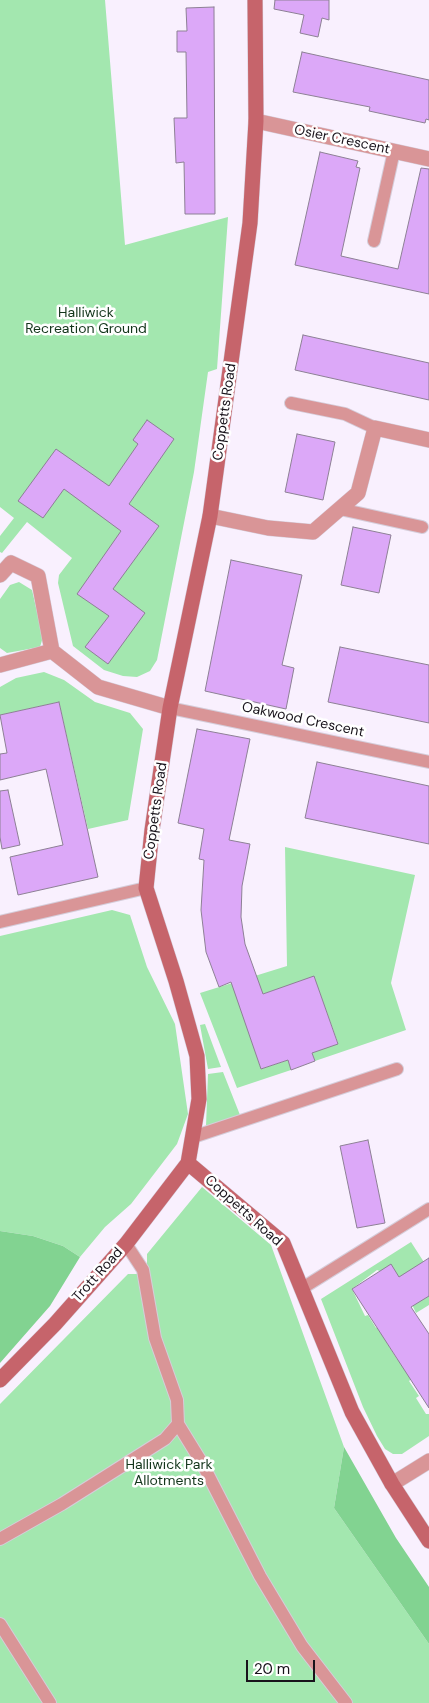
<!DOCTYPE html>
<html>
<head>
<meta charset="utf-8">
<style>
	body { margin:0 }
	#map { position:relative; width:429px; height:1703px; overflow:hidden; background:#f9f0fe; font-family:"DM Sans",sans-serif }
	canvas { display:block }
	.scale { position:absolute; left:246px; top:1660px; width:69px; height:22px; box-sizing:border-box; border:2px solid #18131b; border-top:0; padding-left:6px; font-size:15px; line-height:18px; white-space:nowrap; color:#18131b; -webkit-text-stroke:4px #fff; paint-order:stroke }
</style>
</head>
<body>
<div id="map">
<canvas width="429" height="1703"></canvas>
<div class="scale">20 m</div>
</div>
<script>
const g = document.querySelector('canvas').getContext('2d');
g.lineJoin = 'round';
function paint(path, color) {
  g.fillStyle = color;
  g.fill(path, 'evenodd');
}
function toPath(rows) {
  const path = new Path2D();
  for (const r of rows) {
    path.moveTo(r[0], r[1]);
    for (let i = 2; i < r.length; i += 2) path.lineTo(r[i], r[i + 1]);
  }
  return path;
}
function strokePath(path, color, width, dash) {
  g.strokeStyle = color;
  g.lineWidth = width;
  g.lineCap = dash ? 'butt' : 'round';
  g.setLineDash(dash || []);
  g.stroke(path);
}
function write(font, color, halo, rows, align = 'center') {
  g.font = font + ' "DM Sans",sans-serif';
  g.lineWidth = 5;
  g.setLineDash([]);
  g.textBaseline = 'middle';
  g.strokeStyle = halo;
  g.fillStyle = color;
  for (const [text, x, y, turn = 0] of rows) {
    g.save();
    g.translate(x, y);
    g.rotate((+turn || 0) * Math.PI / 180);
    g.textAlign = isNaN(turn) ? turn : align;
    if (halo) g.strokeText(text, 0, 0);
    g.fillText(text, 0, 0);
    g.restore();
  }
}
const green = toPath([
	[0,0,105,0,125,245,228,217,217,369,208,372,194,472,157,660,150,671,137,677,123,676,104,670,73,646,58,583,59,575,72,558,27,522,2,553,0,552,0,536,14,518,0,507],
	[19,582,32,590,43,637,40,647,7,653,0,648,0,599,10,585],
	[44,672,64,680,95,702,130,713,143,729,128,820,88,829,59,702,0,715,0,687,16,678],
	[285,847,415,875,391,983,406,1030,315,1061,312,1053,338,1043,314,977,239,1002,261,1069,288,1060,291,1070,237,1088,200,993,287,966],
	[112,910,130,915,147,967,175,1024,188,1114,177,1144,131,1204,105,1227,80,1257,63,1246,33,1236,0,1231,0,936],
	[205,1024,212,1043,221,1067,208,1069,200,1025],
	[223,1072,240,1115,206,1126,208,1074],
	[202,1187,271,1245,344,1447,334,1508,429,1644,429,1703,0,1703,0,1404,128,1274,140,1274,147,1266,147,1254],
	[411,1242,429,1270,429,1305,416,1313,400,1279,377,1270,352,1289,365,1316,368,1315,376,1328,381,1325,387,1343,397,1359,414,1377,409,1381,419,1396,416,1398,426,1414,429,1414,429,1436,402,1454,393,1454,385,1449,377,1436,363,1407,321,1299]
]);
const forest = toPath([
	[0,1231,33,1236,63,1246,80,1257,50,1306,0,1363],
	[344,1447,396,1538,429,1587,429,1644,334,1508]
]);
const building = toPath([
	[275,0,329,0,329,20,322,18,318,37,300,33,304,15,274,9,275,0],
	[214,7,215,214,185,214,184,162,176,163,174,118,187,118,186,52,177,52,177,31,187,31,186,8,214,7],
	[302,52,429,80,429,120,426,119,425,123,369,111,370,107,293,92,302,52],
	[320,152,358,161,356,167,360,168,341,256,398,269,421,168,429,169,429,294,295,265,320,152],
	[303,335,429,363,429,400,295,370,303,335],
	[147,420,174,439,129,504,159,526,113,589,145,613,108,664,85,647,109,616,77,594,121,531,64,489,43,518,18,501,56,449,109,486,138,444,133,440,147,420],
	[297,434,335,442,323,500,285,492,297,434],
	[353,527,391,535,379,593,341,585,353,527],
	[231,560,302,575,282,665,294,668,286,709,205,691,231,560],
	[340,647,429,665,429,723,328,702,340,647],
	[59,702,98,877,18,895,10,857,63,845,46,769,0,780,0,754,7,753,0,715,59,702],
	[197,729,250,739,229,840,250,844,242,886,241,917,245,944,263,994,314,976,338,1044,312,1053,315,1061,291,1070,288,1060,261,1069,231,982,219,987,206,952,201,910,204,860,199,859,204,829,178,823,197,729],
	[317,762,429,786,429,844,305,818,317,762],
	[8,790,20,845,2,849,0,837,0,791,8,790],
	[368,1140,385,1223,357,1228,340,1146,368,1140],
	[429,1258,429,1296,411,1307,429,1334,429,1408,352,1289,391,1264,399,1277,429,1258]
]);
const lane = toPath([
	[374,241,394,151],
	[291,403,345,414,375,428],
	[340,509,422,527],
	[170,708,429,762],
	[0,922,146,888],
	[193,1137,397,1069],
	[126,1244,143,1270,155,1338,177,1400,178,1424,202,1463,260,1576,302,1646,346,1703],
	[301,1289,429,1209],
	[0,1539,62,1504,165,1439,178,1424],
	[0,1624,50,1703]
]);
const street = toPath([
	[256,121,429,159],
	[210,516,268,528,313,532,358,493,375,428,429,440],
	[0,575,11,563,38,576,52,651,98,687,170,708],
	[0,665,52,651],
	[392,1484,429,1461]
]);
const secondary = toPath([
	[188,1163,283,1243,352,1412,392,1484,429,1541],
	[0,1380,55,1324,126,1244,188,1163,199,1099,197,1056,176,981,146,888,152,830,170,708,210,516,250,223,256,121,255,0]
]);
const streetNames = [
	["Osier Crescent",342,140,12],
	["Coppetts Road",225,412,-82],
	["Oakwood Crescent",303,720,12],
	["Coppetts Road",156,811,-82],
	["Coppetts Road",243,1211,42],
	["Trott Road",98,1275,-48]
];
const parkNames = [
	["Halliwick",86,313],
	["Recreation Ground",86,329],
	["Halliwick Park",169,1465],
	["Allotments",169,1481]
];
paint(green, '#a3e7af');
paint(forest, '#82d391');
paint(building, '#dca8f8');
strokePath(building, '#8d8095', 1);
strokePath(lane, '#d5cdda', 14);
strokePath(street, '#d5cdda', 16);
strokePath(secondary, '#d5cdda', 16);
strokePath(lane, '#d99597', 12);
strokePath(street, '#d99597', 15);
strokePath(secondary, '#c6646b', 15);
write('14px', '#18131b', '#fff', streetNames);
write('14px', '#13351b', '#fff', parkNames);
</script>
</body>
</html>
